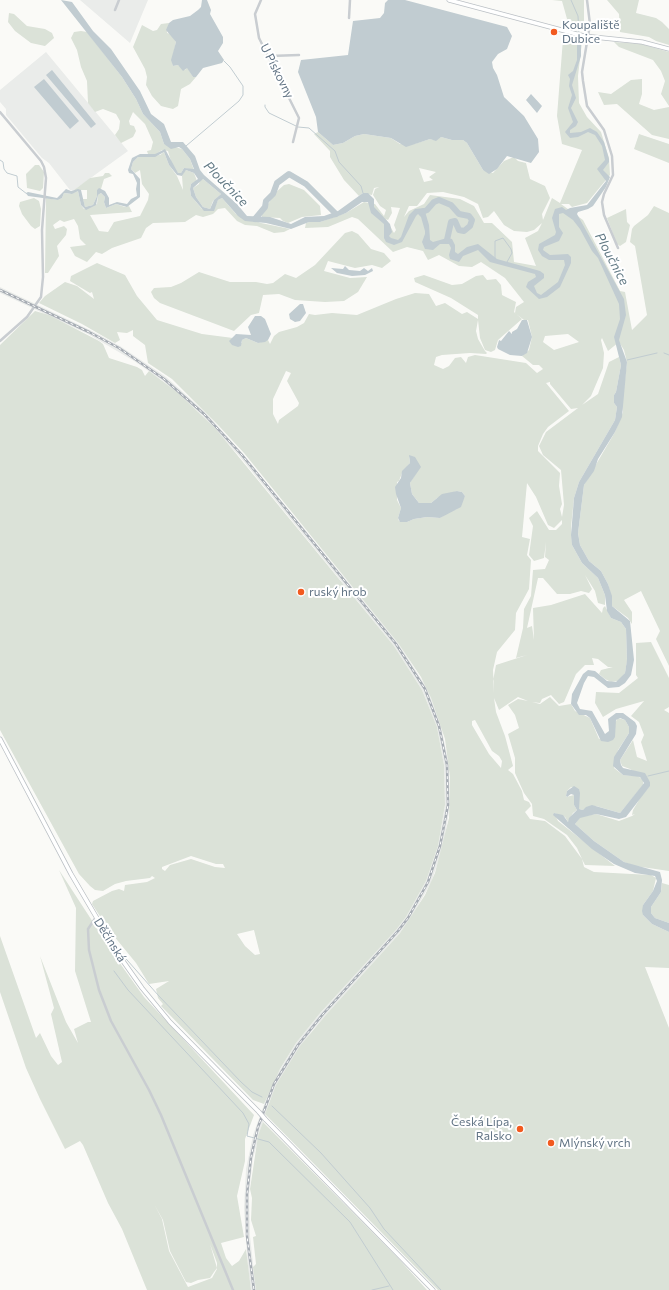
<!DOCTYPE html>
<html>
<head>
<meta charset="utf-8">
<style>
	body { margin:0 }
	canvas { display:block; background:#fafaf7 }
</style>
</head>
<body>
<canvas width="669" height="1290"></canvas>
<script>
const g = document.querySelector('canvas').getContext('2d');
g.lineJoin = 'round';
function paint(path, color) {
  g.fillStyle = color;
  g.fill(path, 'evenodd');
}
function toPath(rows) {
  const path = new Path2D();
  for (const r of rows) {
    path.moveTo(r[0], r[1]);
    for (let i = 2; i < r.length; i += 2) path.lineTo(r[i], r[i + 1]);
  }
  return path;
}
function strokePath(path, color, width, dash) {
  g.strokeStyle = color;
  g.lineWidth = width;
  g.lineCap = dash ? 'butt' : 'round';
  g.setLineDash(dash || []);
  g.stroke(path);
}
function write(font, color, halo, rows, align = 'center') {
  g.font = font + ' Commissioner,sans-serif';
  g.lineWidth = 4;
  g.setLineDash([]);
  g.textBaseline = 'middle';
  g.strokeStyle = halo;
  g.fillStyle = color;
  for (const [text, x, y, turn = 0] of rows) {
    g.save();
    g.translate(x, y);
    g.rotate((+turn || 0) * Math.PI / 180);
    g.textAlign = isNaN(turn) ? turn : align;
    if (halo) g.strokeText(text, 0, 0);
    g.fillText(text, 0, 0);
    g.restore();
  }
}
const built = toPath([
	[80,0,148,0,130,43],
	[46,52,128,151,74,190,70,190,49,163,42,158,6,115,6,109,0,102,0,90],
	[0,287,90,330,120,346,166,377,205,412,243,454,398,643,427,688,441,726,449,765,450,806,443,847,431,883,410,919,400,933,311,1032,270,1100,263,1122,253,1158,249,1194,250,1236,256,1290,251,1290,248,1268,244,1208,246,1169,253,1135,272,1083,296,1043,321,1012,396,930,406,917,426,881,438,846,445,805,444,765,437,727,422,690,394,646,240,457,202,415,163,381,134,361,88,334,0,293]
]);
const green = toPath([
	[552,0,584,0,584,31,569,26,562,1],
	[607,0,639,0,636,13,656,18,662,22,669,29,669,45,656,41,649,37,620,32,619,14],
	[9,13,14,14,27,26,45,29,52,33,54,38,45,46,31,43,15,31,8,22],
	[169,23,167,33,171,34,176,42,172,60,173,66,178,65,185,70,187,67,193,77,196,77,190,84,181,89,178,106,173,109,161,106,152,96,146,85,147,77,145,69,133,47,142,25,153,31,157,30,161,24],
	[81,31,87,32,122,77,136,99,143,114,160,132,164,144,182,149,190,159,194,170,184,168,181,173,178,173,173,168,168,151,162,150,156,154,148,154,147,151,151,150,153,142,145,124,133,112,129,121,130,125,134,126,136,131,133,137,121,143,115,135,119,129,120,121,116,114,103,109,95,112,88,103,87,81,81,67,77,50,71,38,74,32],
	[563,39,582,42,578,76,579,103,587,117,601,132,609,158,610,175,587,203,572,207,569,204,561,204,583,220,620,291,625,292,632,330,647,315,635,246,630,242,632,229,634,226,648,215,654,206,669,213,669,666,656,639,660,631,641,591,624,600,632,612,632,624,628,618,612,606,612,599,608,584,601,571,589,561,580,545,578,533,584,485,615,432,623,412,622,405,627,362,624,350,619,342,608,351,602,338,601,340,604,353,603,368,591,396,582,405,598,394,609,362,619,357,621,365,616,392,614,395,614,403,617,407,615,420,579,482,574,498,571,527,572,545,582,563,598,578,605,595,605,605,598,603,595,591,585,575,592,589,589,593,581,591,570,594,557,594,543,578,538,578,527,628,532,626,534,640,533,608,551,605,585,594,602,613,603,608,605,606,611,618,621,622,626,629,627,661,625,673,619,681,611,682,605,679,599,674,601,670,613,667,608,667,598,659,592,658,594,665,585,665,576,674,564,702,559,704,551,695,542,699,540,703,532,702,540,704,550,697,559,706,571,704,575,711,590,718,599,739,615,732,614,724,618,718,625,720,629,727,629,733,618,750,614,768,623,775,638,776,643,780,643,785,620,813,596,806,583,810,579,809,579,789,571,787,567,791,566,797,574,795,574,805,577,810,573,813,568,822,565,817,554,813,558,821,615,866,585,865,582,859,584,867,594,872,651,875,656,878,653,891,643,905,643,915,652,924,669,932,669,968,645,967,669,1028,669,1290,438,1290,265,1114,276,1085,300,1046,325,1016,400,933,425,895,435,873,449,818,450,777,445,739,431,698,421,677,398,643,244,453,218,425,172,379,148,363,145,345,133,336,133,330,127,333,117,332,120,340,115,343,82,324,39,303,45,296,65,282,77,286,94,299,92,292,90,293,70,281,71,276,97,263,125,275,137,296,157,320,202,334,233,338,231,340,242,343,242,340,246,338,258,343,268,340,270,344,274,336,279,332,297,327,304,323,309,314,315,315,332,313,357,315,396,299,415,293,429,294,436,306,445,303,462,314,467,312,478,319,478,315,451,298,415,282,414,278,424,275,452,285,462,284,476,276,483,275,487,280,496,279,501,285,502,295,516,302,514,312,522,319,498,340,495,350,491,352,485,350,480,338,478,320,476,331,478,339,485,351,487,353,486,354,470,353,442,355,436,357,434,365,443,369,449,366,455,358,461,357,466,363,468,357,475,355,526,363,537,373,543,369,539,365,533,365,522,356,529,350,532,337,528,320,524,320,515,313,516,307,524,302,505,278,481,262,472,267,459,266,439,255,428,260,423,251,407,247,393,252,358,219,352,217,328,227,305,228,306,223,309,222,320,222,346,213,364,202,375,204,384,216,386,210,380,206,373,195,375,189,379,187,374,188,372,195,363,193,359,196,344,180,330,157,330,151,314,134,318,132,333,145,343,143,355,136,364,134,391,138,400,144,414,144,430,139,434,140,441,137,452,140,463,140,467,143,483,170,493,173,504,161,514,157,518,161,526,163,530,179,545,186,550,198,542,214,543,220,552,198,560,203,582,150,562,144,557,116],
	[419,168,436,172,429,177,433,180,424,182],
	[443,192,464,197,478,204,483,218,488,217,494,211,504,225,514,231,527,232,534,230,542,223,538,231,525,238,536,266,514,262,512,242,492,223,484,223,474,206,460,199,430,195,424,204,409,211,404,217,409,206,417,206,427,193],
	[391,207,400,208,394,225,396,230,394,233,386,219,388,220,392,213],
	[568,334,579,342,554,350,543,342,545,336],
	[286,371,291,373,287,381,299,403,298,406,279,420,278,424,273,414,273,399],
	[550,382,550,384,571,409,578,408,546,432,539,446,543,455,561,470,564,505,562,517,560,509,562,504,559,486,560,473,538,451,538,446,543,434,548,427,569,411,546,383],
	[409,456,417,471,410,483,412,494,416,499,419,503,427,504,431,503,437,498,457,491,462,492,465,496,457,509,449,512,440,518,427,517,414,519,407,522,399,521,398,518,401,508,397,500,397,482,399,481,402,473,410,463],
	[527,483,536,497,548,525,554,528,562,520,562,524,556,530,549,530,537,511,529,518,533,526,529,555,534,561,544,558,546,542,545,557,549,560,545,569,533,570,531,596,524,609,523,628,516,658,527,655,496,665,493,681,494,693,493,670,497,652,515,630,516,613,529,589,531,560,527,555,530,539,522,537],
	[518,697,528,701,518,699,508,705,515,715,519,728,508,734,515,758,515,773,524,793,532,804,533,816,544,819,567,835,577,848,582,859,565,836,545,821,530,819,525,812,531,806,529,802,524,800,522,791,513,774,508,770,513,766,505,736,496,712,494,698,499,710],
	[475,720,492,751,499,756,502,761,501,768,489,754,472,725,472,721],
	[614,42,641,44,669,52,669,106,661,94,665,81,661,71,653,60,619,47],
	[642,79,642,94,639,104,654,110,669,107,669,139,652,135,617,104,604,105,598,92,611,94,631,80],
	[639,134,669,144,669,163,634,149],
	[164,152,169,165,177,176,183,190,182,176,184,172,186,170,194,173,197,181,191,184,190,189,191,196,202,209,213,211,218,200,222,198,236,214,261,223,290,229,284,232,274,233,257,226,245,225,237,221,225,208,218,209,213,214,203,217,196,215,185,222,153,223,146,228,141,238,112,248,102,254,96,252,87,262,75,256,70,247,86,245,80,239,78,226,74,219,64,222,60,220,53,225,55,229,64,226,67,229,66,235,57,246,59,256,48,273,45,273,46,198,58,200,62,198,64,193,71,194,78,191,81,205,84,209,97,204,98,195,101,193,105,197,104,202,106,208,116,204,125,207,129,206,132,212,90,215,99,231,108,232,114,222,140,216,148,200,149,194,142,184,140,170,135,173,131,169,133,162,138,157,160,155],
	[35,165,39,165,44,172,43,188,40,191,27,188,26,174],
	[105,173,109,173,112,176,104,179,101,189,97,190,97,196,93,205,85,207,83,199,87,199,87,190,74,190,90,178,103,176],
	[203,179,221,194,213,201,210,209,203,207,196,197,193,188,199,184,200,180],
	[289,184,304,190,320,206,321,215,302,217,288,223,283,221,280,218,262,217,262,214,275,193,284,185],
	[34,198,39,201,41,209,40,226,35,229,31,226,22,214,19,206,20,202],
	[626,209,627,222,630,225,626,242,620,246,617,244,607,218],
	[352,231,358,234,371,249,384,253,391,261,382,268,372,265,355,268,328,261,324,271,350,278,367,277,358,292,344,301,325,302,295,300,279,294,263,295,259,313,251,315,234,331,160,303,154,298,151,292,154,288,171,287,181,283,199,272,230,282,256,282,267,284,273,283,285,274,296,278,315,265,345,233],
	[35,311,49,315,99,341,103,344,109,358,137,367,142,370,145,376,149,371,177,392,215,428,394,646,422,690,437,727,444,765,445,805,438,846,426,881,406,917,396,930,321,1012,296,1043,280,1069,264,1104,253,1100,161,1006,163,1004,158,998,156,989,169,981,149,984,136,963,109,930,92,904,93,901,112,891,119,889,124,891,125,885,147,882,155,878,152,876,150,878,126,881,115,884,103,891,95,890,90,886,79,874,0,730,0,345],
	[191,856,216,864,223,864,225,868,215,867,191,859,170,865,165,871,162,869,162,867],
	[254,930,260,954,255,955,245,946,237,934],
	[651,642,669,678,669,707,664,710,669,713,669,871,635,866,624,862,594,841,575,824,580,817,596,814,619,821,632,816,635,814,632,815,633,810,642,795,649,787,650,782,630,769,622,766,620,760,633,740,637,757,647,761,641,742,644,735,639,722,631,716,644,701,616,709,603,717,595,703,596,692,619,693,638,678,636,675,636,643],
	[59,870,119,962,144,997,254,1115,245,1139,245,1161,237,1196,244,1237,221,1243,226,1258,232,1266,239,1261,246,1249,251,1290,147,1290,122,1229,108,1203,83,1145,80,1141,65,1149,40,1099,26,1068,0,992,0,936,36,1038,40,1033,51,1056,58,1065,62,1062,51,1014,54,1008,40,956,66,1022,78,1043,74,1029,88,1022,91,1022,75,971,76,908],
	[154,1204,163,1220,170,1251,186,1282,191,1283,198,1280,210,1278,214,1272,217,1268,210,1244,217,1263,217,1269,212,1278,188,1287,169,1251,162,1219],
	[662,883,669,885,669,923,655,918,651,913,651,907,661,892],
	[263,1122,398,1258,427,1290,256,1290,253,1267,256,1264,253,1237,256,1236,251,1220,252,1198,250,1189,258,1136]
]);
const water = toPath([
	[61,0,72,2,93,31,111,49,140,91,151,114,164,124,171,142,183,142,195,156,200,170,204,175,237,204,247,216,270,217,291,224,305,217,324,216,338,211,363,193,368,193,374,199,374,207,390,224,392,232,389,236,391,238,398,240,401,237,409,215,415,209,424,208,429,225,430,240,433,242,447,238,452,239,455,245,455,252,458,254,467,247,478,244,497,259,540,271,544,274,544,278,534,286,537,293,541,295,558,282,565,265,564,260,549,260,542,256,538,250,539,244,555,235,556,232,552,218,555,209,562,207,566,210,570,208,587,205,606,181,597,169,605,160,602,146,595,135,588,132,578,137,570,138,565,132,573,122,568,108,572,95,569,86,570,79,568,75,573,71,577,60,577,37,581,38,581,56,572,85,576,98,571,108,578,122,576,126,570,130,570,133,581,132,590,128,597,132,604,142,609,159,609,162,603,170,610,177,606,187,593,206,588,209,578,212,577,214,624,299,626,315,619,340,627,362,622,417,615,432,598,459,594,471,584,485,578,533,580,545,589,561,601,571,608,584,612,596,612,606,630,621,634,660,631,675,625,683,619,687,608,688,594,677,588,676,584,683,577,703,580,709,592,711,605,734,609,731,608,719,616,713,623,713,635,722,637,726,636,734,620,760,621,765,623,768,645,773,650,782,650,786,626,817,619,819,596,814,580,818,575,824,594,841,624,862,660,872,662,880,661,892,651,907,651,913,655,918,669,923,669,932,652,924,643,915,642,911,643,905,653,891,657,881,655,876,635,873,614,864,592,849,553,815,554,813,563,815,568,822,569,818,577,810,574,805,574,795,571,794,567,797,566,796,567,791,574,786,579,789,580,793,579,809,583,810,586,807,592,805,620,813,644,783,640,777,623,775,613,766,614,757,629,733,629,727,625,720,620,718,616,720,615,737,613,740,608,742,601,741,590,718,586,715,579,715,571,704,572,694,583,674,588,670,595,671,607,681,616,682,625,673,627,660,626,629,621,622,611,618,607,611,605,595,598,578,582,563,572,545,571,535,574,498,579,482,615,420,617,407,614,403,614,395,616,392,621,365,614,337,620,319,619,304,598,258,592,251,580,229,573,220,563,213,559,214,559,227,563,233,559,241,544,247,543,250,550,255,568,254,571,257,571,263,560,287,547,297,539,299,526,287,528,282,536,277,535,274,490,262,478,250,463,256,459,262,450,259,449,255,451,248,449,244,440,244,433,250,425,249,422,242,425,234,425,231,421,217,418,214,416,216,402,242,394,245,386,242,384,238,384,224,371,213,368,202,362,202,346,213,336,217,320,222,309,222,291,229,266,223,245,221,238,216,222,198,218,200,214,211,204,211,191,196,190,189,191,184,198,179,194,173,186,170,182,176,177,175,169,165,164,152,155,157,138,157,133,162,131,169,140,179,140,197,127,207,116,204,106,208,104,202,105,197,101,193,98,195,96,205,86,210,81,205,78,191,72,194,64,193,62,198,58,200,28,196,26,193,28,192,57,198,66,189,71,191,78,189,81,190,85,207,93,205,97,196,97,190,99,188,105,191,109,198,109,205,117,202,127,204,131,199,137,196,136,189,137,183,133,174,129,173,128,170,132,158,140,154,155,154,165,149,178,173,181,173,184,168,194,169,190,159,182,149,179,147,171,149,164,144,160,132,143,114,136,99,122,77],
	[203,179,221,194,214,200,210,209,203,207,196,197,193,188],
	[202,0,207,0,211,10,210,14,223,37,223,43,218,51,224,60,222,63,203,68,196,77,193,77,187,68,183,71,178,65,173,66,171,60,176,42,166,30,169,23,173,20,190,16,198,10,201,7],
	[388,0,405,0,507,27,512,36,507,49,498,54,492,62,493,68,497,75,504,97,524,116,538,139,539,152,531,163,507,156,497,169,489,174,483,170,467,143,463,140,452,140,441,137,436,141,430,139,406,147,391,138,364,134,355,136,343,143,333,145,318,132,316,117,298,72,301,60,348,55,353,21,380,18,384,13,385,3],
	[52,70,96,124,91,128,46,75],
	[44,79,79,121,70,129,34,87],
	[531,94,542,106,537,113,526,100],
	[345,266,349,270,360,271,364,268,368,271,372,268,373,271,365,275,352,276,337,273,331,268,343,269],
	[300,304,303,304,306,313,300,321,295,322,290,319,289,314],
	[255,316,261,316,265,319,271,334,268,340,265,342,258,343,246,338,242,340,241,346,238,347,232,345,229,341,236,334,251,335,248,327],
	[522,320,527,320,532,337,527,353,522,356,510,355,498,349,497,347,499,340,501,341,509,331,512,334,512,332,517,329],
	[409,455,415,457,421,467,410,483,412,494,419,503,431,503,442,494,457,491,462,492,465,496,461,507,440,518,427,517,414,519,407,522,400,522,398,518,401,508,396,494,395,487,401,478,402,471,410,463]
]);
const stream = toPath([
	[571,0,578,16,579,34],
	[265,105,265,107,269,113,296,126],
	[298,127,309,128,335,151,339,162,361,186,363,193],
	[186,146,239,101,243,95,243,86,230,67,224,61],
	[0,160,3,162,4,169,7,173,17,176,18,187,27,194],
	[495,258,495,241,503,238,511,249,512,253,507,262],
	[664,353,669,355],
	[627,360,657,353],
	[648,776,669,771],
	[120,952,158,995,241,1082,252,1092,262,1097],
	[114,971,128,990,243,1113,249,1124,247,1136,269,1142,350,1222,393,1290],
	[272,1106,321,1153,370,1208,384,1229,441,1290],
	[372,1290,389,1286]
]);
const river = toPath([
	[422,212,427,210,434,202,439,200,451,205,459,214,469,216,472,220,470,226,464,231,459,230,455,221,451,222,447,240],
	[255,219,265,207,266,201,273,194,277,183,289,174,306,184,336,214]
]);
const street = toPath([
	[261,0,255,14,259,38,299,118,293,142],
	[587,0,590,24,582,72,583,81,587,106,604,130,612,156,613,175,604,194,602,202,604,215,618,248],
	[115,10,119,0],
	[349,18,350,0],
	[270,56,299,55],
	[0,112,41,161,44,167,46,178,42,230,43,277,41,297,27,317,0,341],
	[96,917,88,929,89,950,99,990,111,1021,149,1090,161,1115,233,1290]
]);
const secondary = toPath([
	[449,0,584,36,642,42,669,49],
	[0,739,71,874,118,954,142,988,170,1022,259,1112],
	[265,1119,433,1290]
]);
const rail = toPath([
	[0,290,89,332,119,348,164,379,204,414,242,455,396,644,425,689,439,726,447,765,448,805,440,846,428,882,408,918,398,931,323,1014,298,1045,274,1084,258,1127,251,1157,247,1194,247,1236,254,1290]
]);
const secondaryBridge = toPath([
	[259,1112,265,1119]
]);
const markers = [
	[554,32,4,"#f25a1f"],
	[301,592,4,"#f25a1f"],
	[520,1129,4,"#f25a1f"],
	[551,1143,4,"#f25a1f"]
];
const poiNames = [
	["Koupaliště",562,25],
	["Dubice",562,39],
	["ruský hrob",309,592],
	["Česká Lípa,",512,1122,"right"],
	["Ralsko",512,1136,"right"],
	["Mlýnský vrch",559,1143]
];
const streetNames = [
	["U Pískovny",277,71,63],
	["Děčínská",110,940,58]
];
const waterNames = [
	["Ploučnice",226,184,46],
	["Ploučnice",612,259,62]
];
paint(built, '#eaecea');
paint(green, '#dbe2d8');
paint(water, '#c1ccd1');
strokePath(stream, '#c1ccd1', 1);
strokePath(river, '#c1ccd1', 6);
strokePath(secondary, '#bbc0c5', 5);
strokePath(street, '#c9cdd1', 2.5);
strokePath(secondary, '#fff', 3.5);
strokePath(rail, '#a7adb4', 2.5);
strokePath(rail, '#fff', 1, [3]);
strokePath(secondaryBridge, '#bbc0c5', 5, []);
strokePath(secondaryBridge, '#fff', 3.5);
for (const [x, y, r, color] of markers) {
  const dot = new Path2D();
  dot.arc(x, y, r, 0, 2 * Math.PI);
  g.fillStyle = color;
  g.fill(dot);
  strokePath(dot, '#fff', 1.5);
}
write('12px', '#627485', '#fff', poiNames, 'left');
write('12px', '#627485', '#fff', streetNames);
write('italic 13px', '#627a85', '#fff', waterNames);
</script>
</body>
</html>
